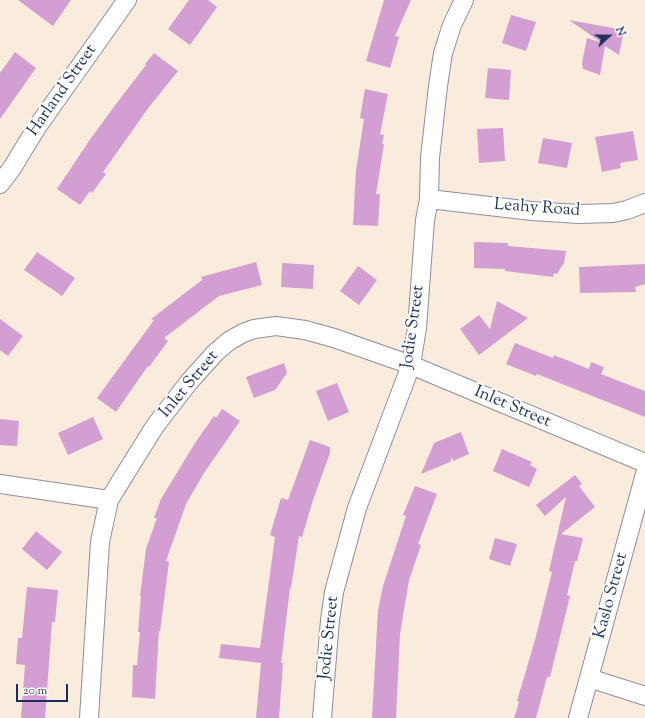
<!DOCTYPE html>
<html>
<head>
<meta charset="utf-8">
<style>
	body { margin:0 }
	#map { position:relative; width:645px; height:718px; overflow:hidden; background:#faecdd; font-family:"Sorts Mill Goudy",serif }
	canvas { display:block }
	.north { position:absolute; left:589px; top:16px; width:40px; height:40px; -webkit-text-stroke:3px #fff; paint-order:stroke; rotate:69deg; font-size:11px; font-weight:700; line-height:16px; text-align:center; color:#1b2f5e }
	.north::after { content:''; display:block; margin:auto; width:14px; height:18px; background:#1b2f5e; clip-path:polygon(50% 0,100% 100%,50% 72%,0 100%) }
	.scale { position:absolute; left:16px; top:684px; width:52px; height:18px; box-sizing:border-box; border:2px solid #1b2f5e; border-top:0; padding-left:5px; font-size:12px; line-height:14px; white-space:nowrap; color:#1b2f5e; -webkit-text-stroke:3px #fff; paint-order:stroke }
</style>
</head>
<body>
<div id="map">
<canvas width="645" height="718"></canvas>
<div class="north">N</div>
<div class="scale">20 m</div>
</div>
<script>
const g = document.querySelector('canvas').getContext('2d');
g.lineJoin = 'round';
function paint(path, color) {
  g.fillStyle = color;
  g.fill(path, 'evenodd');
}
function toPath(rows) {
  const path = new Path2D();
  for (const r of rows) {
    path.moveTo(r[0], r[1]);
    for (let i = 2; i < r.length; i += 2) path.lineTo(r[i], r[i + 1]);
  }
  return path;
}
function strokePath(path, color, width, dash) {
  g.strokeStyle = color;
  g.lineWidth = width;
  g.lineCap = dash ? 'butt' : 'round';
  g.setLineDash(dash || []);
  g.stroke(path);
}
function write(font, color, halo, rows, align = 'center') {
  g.font = font + ' "Sorts Mill Goudy",serif';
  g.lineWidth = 4;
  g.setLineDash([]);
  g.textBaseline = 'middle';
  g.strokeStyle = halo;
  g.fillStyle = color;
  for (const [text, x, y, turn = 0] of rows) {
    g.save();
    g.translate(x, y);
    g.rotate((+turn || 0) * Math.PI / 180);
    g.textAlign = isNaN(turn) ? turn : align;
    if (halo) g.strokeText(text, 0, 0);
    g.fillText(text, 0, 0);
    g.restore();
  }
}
const building = toPath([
	[18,0,71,0,53,26],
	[189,0,208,0,217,7,190,45,168,29],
	[384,0,411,0,395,36,399,37,390,68,366,61],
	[511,15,536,22,526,51,502,43],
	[569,20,624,30,619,55,605,46,600,75,583,69,582,63,587,38,602,43],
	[15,52,36,68,0,119,0,73],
	[154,53,178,71,149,107,103,172,106,174,92,193,90,191,80,205,57,189,89,141,113,108,146,65,145,64],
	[488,68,511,70,509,100,485,98],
	[365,89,388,94,380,134,384,135,382,144,384,144,376,194,380,194,378,226,353,225,356,170,364,119,360,118],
	[503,128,505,161,479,163,477,129],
	[633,131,638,160,620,163,621,168,602,172,595,137],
	[543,138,572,143,567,168,538,163],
	[474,242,508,243,508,246,566,251,564,263,557,274,554,273,553,277,505,271,505,269,474,268],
	[37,252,75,278,62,296,24,270],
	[256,262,262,285,219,296,164,338,168,341,149,367,148,366,116,412,97,398,154,320,151,319,202,280,201,277],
	[282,263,314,265,313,289,281,287],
	[645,264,645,284,635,287,636,292,580,293,579,267],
	[358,266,377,280,359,305,340,291],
	[497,301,528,318,479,355,460,329,479,315,490,329],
	[0,319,23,336,8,356,0,350],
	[515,343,553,358,554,355,589,369,591,362,604,367,601,374,645,391,645,417,537,374,536,376,506,364],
	[284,363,287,373,275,390,254,398,246,377],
	[337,383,349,412,328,421,316,391],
	[222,409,240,421,204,473,186,504,166,561,169,562,160,632,159,630,155,699,132,697,133,665,137,665,140,632,138,632,141,596,140,596,146,549,157,518,154,518,161,499,195,443,214,416,216,418],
	[93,417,103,439,68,455,58,433],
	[0,419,19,421,17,446,0,445],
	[461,432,469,454,453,461,452,457,450,462,421,474,434,443],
	[310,440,330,447,330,453,313,500,302,537,299,536,291,588,290,588,281,663,283,663,279,718,256,718,261,663,219,658,221,644,260,648,275,537,270,535,281,498,288,500],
	[502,449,532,462,530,465,537,469,529,487,493,471],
	[575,475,582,484,579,486,595,507,561,534,583,538,577,561,575,561,567,595,570,596,550,677,547,677,536,718,514,718,519,702,517,701,535,640,552,572,549,571,566,497,545,516,536,505],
	[415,486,437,494,418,544,421,545,409,580,400,634,396,718,372,718,378,610,383,586,406,516,403,515],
	[36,531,62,552,47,570,22,549],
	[495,538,517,544,510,566,489,559],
	[27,587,58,590,55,622,52,622,45,718,21,718,25,665,16,664,18,638,22,638]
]);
const street = toPath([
	[0,184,12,168,37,127,127,0],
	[429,199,532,211,579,214,613,213,627,210,645,203],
	[0,484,109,500],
	[589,678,645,696],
	[89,718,100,542,109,500,155,426,189,382,215,353,229,341,243,333,254,329,276,326,305,330,334,338,411,365,645,463],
	[322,718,330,620,334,592,357,508,411,365,417,328,425,220,429,199,430,158,438,86,443,53,452,25,464,0],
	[578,718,645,474]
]);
const streetNames = [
	["Harland Street",63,91,-55],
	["Leahy Road",537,209,4],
	["Jodie Street",414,327,-82],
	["Inlet Street",190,385,-50],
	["Inlet Street",512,408,23],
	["Kaslo Street",612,596,-75],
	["Jodie Street",330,638,-84]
];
paint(building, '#d39ed1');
strokePath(street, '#8a8e9e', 20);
strokePath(street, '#fff', 18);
write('17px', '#1b2f5e', '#fff', streetNames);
</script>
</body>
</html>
